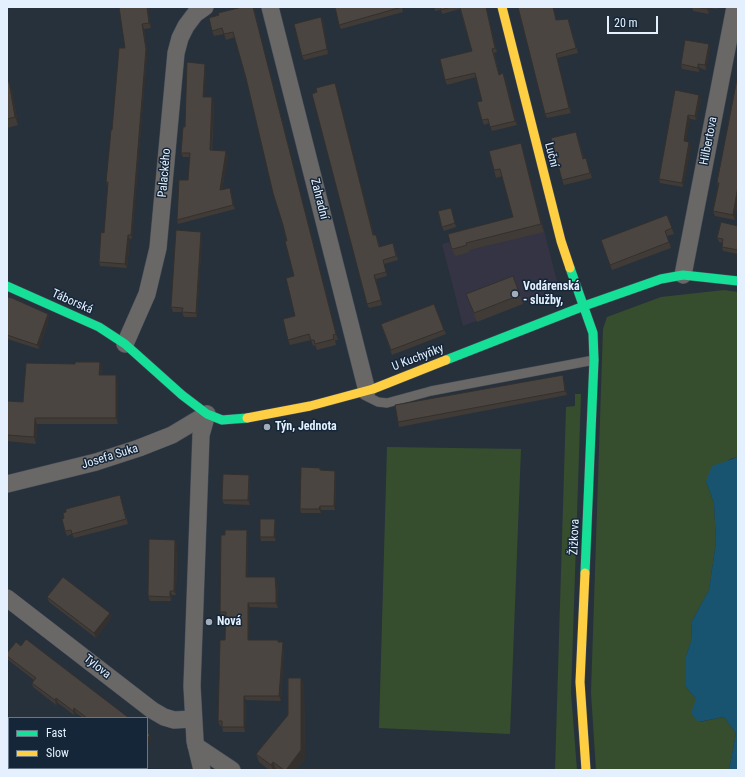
<!DOCTYPE html>
<html>
<head>
<meta charset="utf-8">
<style>
	body { margin:0 }
	#map { position:relative; width:745px; height:777px; overflow:hidden; background:#27313c; font-family:"Roboto Condensed",sans-serif }
	canvas { display:block }
	.frame { position:absolute; inset:0; border:8px solid #e4f0fd; pointer-events:none }
	.legend { position:absolute; left:8px; top:717px; width:140px; height:52px; box-sizing:border-box; background:#152639; border:1px solid #687787; margin:0; padding:5px 7px; list-style:none; font-size:12px; color:#e4f0fd }
	.legend li { display:flex; align-items:center; gap:8px; height:20px }
	.legend b { width:20px; border:1px solid #687787 }
	.scale { position:absolute; left:607px; top:16px; width:51px; height:18px; box-sizing:border-box; border:2px solid #e4f0fd; border-top:0; padding-left:5px; font-size:12px; line-height:14px; white-space:nowrap; color:#e4f0fd; -webkit-text-stroke:3px #152639; paint-order:stroke }
</style>
</head>
<body>
<div id="map">
<canvas width="745" height="777"></canvas>
<div class="frame"></div>
<ul class="legend">
<li><b style="height:5px;background:#16e098"></b>Fast</li>
<li><b style="height:5px;background:#ffcf43"></b>Slow</li>
</ul>
<div class="scale">20 m</div>
</div>
<script>
const g = document.querySelector('canvas').getContext('2d');
g.lineJoin = 'round';
function paint(path, color) {
  g.fillStyle = color;
  g.fill(path, 'evenodd');
}
function toPath(rows) {
  const path = new Path2D();
  for (const r of rows) {
    path.moveTo(r[0], r[1]);
    for (let i = 2; i < r.length; i += 2) path.lineTo(r[i], r[i + 1]);
  }
  return path;
}
function strokePath(path, color, width, dash) {
  g.strokeStyle = color;
  g.lineWidth = width;
  g.lineCap = dash ? 'butt' : 'round';
  g.setLineDash(dash || []);
  g.stroke(path);
}
function write(font, color, halo, rows, align = 'center') {
  g.font = font + ' "Roboto Condensed",sans-serif';
  g.lineWidth = 3;
  g.setLineDash([]);
  g.textBaseline = 'middle';
  g.strokeStyle = halo;
  g.fillStyle = color;
  for (const [text, x, y, turn = 0] of rows) {
    g.save();
    g.translate(x, y);
    g.rotate((+turn || 0) * Math.PI / 180);
    g.textAlign = isNaN(turn) ? turn : align;
    if (halo) g.strokeText(text, 0, 0);
    g.fillText(text, 0, 0);
    g.restore();
  }
}
const commercial = toPath([
	[541,219,557,281,554,291,463,326,442,244]
]);
const green = toPath([
	[724,290,738,292,738,457,730,459,706,481,714,503,716,542,709,590,692,621,691,641,686,656,686,687,696,699,699,722,724,717,736,733,729,770,596,770,591,693,603,329,607,317,661,297],
	[575,394,581,394,571,693,577,770,555,770,566,407,575,406],
	[387,447,521,449,510,734,379,728]
]);
const water = toPath([
	[738,457,738,770,729,770,736,733,724,717,698,722,691,713,696,699,686,687,686,656,691,641,692,621,709,590,716,542,714,503,706,481,712,466]
]);
const lane = toPath([
	[364,395,378,402,387,403,431,391,594,360]
]);
const street = toPath([
	[270,7,367,391],
	[683,275,735,7],
	[125,344,147,294,158,248,176,53,180,38,186,26,195,14,205,7],
	[7,484,96,462,139,448,172,435,207,414],
	[7,598,152,710,164,717,174,720,193,719],
	[196,746,232,770],
	[202,770,195,741,192,686,201,435,207,414]
]);
const fast = toPath([
	[570,268,593,333,594,360,585,573],
	[7,286,99,327,125,344,182,395,207,414,222,420,247,418],
	[446,360,584,306,661,279,683,275,738,281]
]);
const slow = toPath([
	[502,7,561,241,570,268],
	[247,418,310,406,373,389,446,360],
	[585,573,580,682,586,770]
]);
const wall = toPath([
	[119,7,148,7,151,28,144,29,147,53,132,239,130,239,127,268,100,266,99,262,104,233,108,186,106,182,112,130,125,48],
	[402,7,403,12,341,29,339,25],
	[434,7,486,7,497,52,494,53,499,74,505,78,517,125,492,131,489,123,484,125,482,120,482,101,476,77,447,85,445,80,472,51,460,9,442,14,441,10,435,11],
	[692,7,718,7,717,9,710,8,709,14,693,11],
	[254,10,338,340,335,340,336,345,317,350,315,345,313,346,311,340,290,345,288,340,295,316,294,276,283,225,246,78,235,37,226,40,224,34,214,36,212,31],
	[321,17,323,21,328,54,304,60,302,56],
	[568,19,578,53,557,58,571,113,547,118,545,114,557,20],
	[710,48,706,70,700,68,699,72,682,69,681,64],
	[206,68,204,97,214,101,212,151,226,151,228,156,222,190,231,192,235,209,178,224,177,220,188,180,190,157,183,157,181,153,185,127],
	[738,74,738,201,735,220,715,216,713,211,718,187,717,182],
	[7,82,12,90,18,125,7,128],
	[335,83,374,235,376,235,380,247,393,243,398,260,384,264,387,276,376,279,382,305,369,308,367,304,317,92],
	[675,90,701,99,696,120,690,119,686,142,691,147,683,187,660,183,659,179],
	[576,132,584,159,586,158,592,178,564,185,562,180],
	[521,143,523,150,544,232,469,250,469,252,456,256,454,254,451,247,513,217,502,176,496,178,494,170],
	[451,208,456,227,444,231,442,227],
	[667,215,674,234,667,236,671,248,612,270,601,240],
	[738,226,738,254,723,251,722,247,723,243,719,242,717,238],
	[202,236,197,317,184,317,182,312,173,312,171,307],
	[513,276,523,304,477,322,466,294],
	[7,297,48,314,49,319,39,349,7,339],
	[434,304,446,334,392,355,381,324],
	[100,362,102,369,102,375,118,381,118,424,37,424,36,444,7,441,7,401,23,402,75,364],
	[564,380,567,395,399,427,398,422],
	[320,468,321,470,336,475,335,510,321,510,321,513,301,513,300,509],
	[249,475,250,479,250,505,224,504,222,500],
	[120,495,128,524,74,538,72,534,67,536,65,531,64,518],
	[275,519,276,523,276,541,261,541,260,537],
	[248,535,248,577,275,577,277,582,278,595,278,608,250,607,249,640,278,640,279,642,284,647,281,701,246,700,245,732,223,732,222,726,220,726,218,721,225,640,226,617,222,617,220,612],
	[175,540,177,544,176,595,172,595,171,601,150,601,148,596],
	[47,597,110,613,111,618,96,638,49,602],
	[21,646,129,718,83,718,76,713,74,715,58,703,56,705,33,687,32,683,34,680,7,659,7,653],
	[301,678,304,686,305,759,296,770,269,770,259,762,256,754,288,715]
]);
const shadedWall = toPath([
	[147,7,148,7,151,28,149,23],
	[253,7,254,10,338,340,336,334],
	[486,7,497,52,495,48],
	[708,7,710,8,709,14,707,9],
	[321,17,323,21,328,54,327,49],
	[142,24,144,29,147,53,132,239,131,235],
	[709,44,710,48,706,70,705,65],
	[556,54,557,58,571,113,569,108],
	[205,64,206,68,204,101,203,97],
	[698,64,700,68,699,72,698,68],
	[503,73,505,78,517,125,515,121],
	[9,82,12,90,18,125,15,117],
	[335,83,337,87,375,240,373,235],
	[699,95,701,99,696,120,695,116],
	[212,97,214,101,211,155,210,150],
	[688,115,690,119,686,146,684,141],
	[689,142,691,147,683,187,682,183],
	[521,143,523,150,544,232,541,224],
	[226,151,228,156,221,195,220,190],
	[738,186,738,201,735,220,733,215],
	[230,188,231,192,235,209,233,205],
	[201,232,202,236,197,317,196,313],
	[128,235,130,239,127,268,125,264],
	[374,275,376,279,382,305,381,300],
	[48,314,49,319,39,349,37,345],
	[100,362,102,369,102,382,99,375],
	[116,375,118,381,118,424,116,418],
	[563,375,567,395,565,391],
	[35,418,37,424,36,444,34,437],
	[335,471,336,475,335,510,334,506],
	[249,475,250,479,250,505,248,500],
	[320,506,321,510,321,513,319,509],
	[275,519,276,523,276,541,274,537],
	[247,530,248,535,248,581,246,577],
	[175,540,177,544,176,595,174,591],
	[275,577,277,582,278,595,278,608,276,603],
	[170,591,172,595,171,601,170,597],
	[248,603,250,607,249,645,248,640],
	[110,613,111,618,96,638,94,633],
	[283,642,284,647,281,701,279,696],
	[301,678,304,686,305,759,296,770,286,770],
	[244,696,246,700,245,732,244,727],
	[56,698,58,703,56,705,55,700],
	[74,708,76,713,74,715,73,711],
	[150,735,152,739,147,745,147,739],
	[273,762,276,770,273,770,271,765],
	[113,768,118,768,116,770,111,770]
]);
const building = toPath([
	[119,7,147,7,149,23,142,24,146,49,131,235,128,235,125,264,99,262,101,232,104,233,108,182,106,182,111,130,112,130,119,48,125,48,119,7],
	[242,7,253,7,336,334,333,335,334,339,315,344,314,340,311,340,309,334,288,340,283,319,295,316,286,278,294,276,285,241,287,241,283,225,273,193,246,78,233,32,224,34,222,28,212,31,209,18,219,15,218,13,242,7],
	[335,7,402,7,339,25,335,7],
	[440,7,451,7,441,10,440,7],
	[460,7,486,7,495,48,492,49,499,75,503,73,515,121,490,127,488,119,482,120,477,102,482,101,475,73,445,80,440,59,472,51,460,7],
	[518,7,553,7,556,20,568,19,576,48,556,54,569,108,545,114,518,7],
	[695,7,708,7,707,9,695,7],
	[321,17,327,49,302,56,294,24,321,17],
	[685,40,709,44,705,65,698,64,698,68,681,64,685,40],
	[187,62,205,64,203,97,212,97,210,150,226,151,220,190,230,188,233,205,177,220,179,180,188,180,190,153,181,153,183,127,185,127,187,62],
	[738,74,738,186,733,215,713,211,719,183,717,182,738,74],
	[7,82,9,82,15,117,7,119,7,82],
	[335,83,373,235,376,235,379,247,393,243,396,256,383,260,386,272,374,275,381,300,367,304,312,94,317,92,316,88,335,83],
	[675,90,699,95,695,116,688,115,684,141,689,142,682,183,659,179,675,90],
	[576,132,583,159,586,158,590,173,562,180,551,138,576,132],
	[521,143,541,224,466,243,467,245,453,249,451,247,448,234,513,217,500,169,494,170,489,151,521,143],
	[451,208,455,223,442,227,438,211,451,208],
	[667,215,672,228,665,231,669,242,610,265,601,240,667,215],
	[721,222,738,226,738,250,722,247,723,239,717,238,721,222],
	[176,230,201,232,196,313,182,312,183,308,171,307,176,230],
	[513,276,520,295,474,313,466,294,513,276],
	[7,297,12,298,48,314,37,345,7,335,7,297],
	[434,304,444,330,391,350,381,324,434,304],
	[75,362,100,362,99,375,116,375,116,418,35,418,34,437,7,435,7,401,23,402,26,363,75,364,75,362],
	[563,375,565,391,398,422,395,405,563,375],
	[301,467,320,468,320,470,335,471,334,506,320,506,319,509,300,509,301,467],
	[223,474,249,475,248,500,222,500,223,474],
	[120,495,126,519,72,534,71,530,65,531,62,519,64,518,63,513,66,512,66,509,120,495],
	[260,519,275,519,274,537,260,537,260,519],
	[225,530,247,530,246,577,275,577,276,590,276,603,248,603,248,640,278,640,278,642,283,642,279,696,244,696,244,727,222,727,222,721,218,721,220,640,225,640,226,612,220,612,221,535,225,535,225,530],
	[149,539,175,540,174,591,170,591,170,597,148,596,149,539],
	[63,577,110,613,94,633,47,597,63,577],
	[26,639,129,718,87,718,74,708,73,711,56,698,55,700,32,683,36,678,7,656,7,653,16,642,21,646,26,639],
	[288,678,301,678,301,750,286,770,284,770,273,762,271,765,256,754,288,715,288,678],
	[147,732,150,735,147,739,147,732],
	[93,768,113,768,111,770,95,770,93,768],
	[304,769,337,769,337,770,304,770,304,769]
]);
const markers = [
	[515,294,4,"#a2adb9"],
	[267,427,4,"#a2adb9"],
	[209,622,4,"#a2adb9"]
];
const streetNames = [
	["Hilbertova",709,141,-79],
	["Luční",551,155,76],
	["Palackého",165,173,-85],
	["Zahradní",319,199,76],
	["Táborská",72,302,24],
	["U Kuchyňky",418,358,-21],
	["Josefa Suka",110,457,-17],
	["Žižkova",575,537,-88],
	["Tylova",97,667,38]
];
const poiNames = [
	["Vodárenská",523,287],
	["- služby,",523,301],
	["Týn, Jednota",275,427],
	["Nová",217,622]
];
paint(commercial, '#353444');
paint(green, '#374e2e');
paint(water, '#185470');
strokePath(lane, '#434c55', 10);
strokePath(street, '#434c55', 18);
strokePath(fast, '#434c55', 10);
strokePath(slow, '#434c55', 10);
strokePath(lane, '#6a6767', 9);
strokePath(street, '#6a6767', 17);
strokePath(fast, '#16e098', 9);
strokePath(slow, '#ffcf43', 9);
paint(wall, '#403b37');
paint(shadedWall, '#34302d');
paint(building, '#4a4540');
strokePath(building, '#34302d', 1);
for (const [x, y, r, color] of markers) {
  const dot = new Path2D();
  dot.arc(x, y, r, 0, 2 * Math.PI);
  g.fillStyle = color;
  g.fill(dot);
  strokePath(dot, '#152639', 1.5);
}
write('12px', '#e4f0fd', '#152639', streetNames);
write('bold 12px', '#e4f0fd', '#152639', poiNames, 'left');
</script>
</body>
</html>
